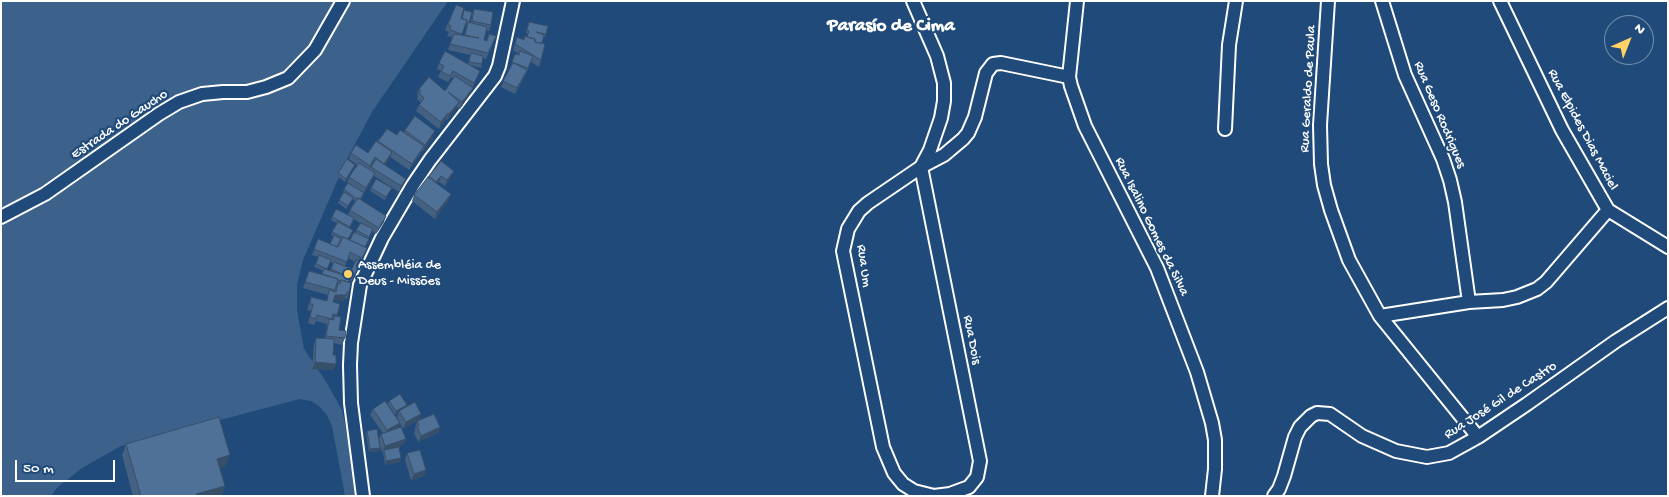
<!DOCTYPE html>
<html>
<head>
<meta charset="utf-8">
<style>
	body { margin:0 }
	#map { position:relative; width:1669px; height:497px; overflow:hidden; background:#1f4a7a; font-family:"Gochi Hand",sans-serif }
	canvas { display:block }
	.frame { position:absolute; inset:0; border:2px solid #fff; pointer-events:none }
	.north { position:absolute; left:1604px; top:15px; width:50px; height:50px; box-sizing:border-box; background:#1f4a7a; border:1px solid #7992af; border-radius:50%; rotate:44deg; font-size:14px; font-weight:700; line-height:20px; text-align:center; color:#fff }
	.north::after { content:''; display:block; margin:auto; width:18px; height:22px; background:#ffd166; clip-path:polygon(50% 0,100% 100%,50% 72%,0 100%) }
	.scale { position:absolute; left:15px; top:460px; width:100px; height:22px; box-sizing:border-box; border:2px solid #fff; border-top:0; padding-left:6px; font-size:15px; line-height:18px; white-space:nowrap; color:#fff; -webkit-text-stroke:4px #1f4a7a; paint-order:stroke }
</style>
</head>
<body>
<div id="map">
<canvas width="1669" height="497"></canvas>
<div class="frame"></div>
<div class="north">N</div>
<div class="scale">50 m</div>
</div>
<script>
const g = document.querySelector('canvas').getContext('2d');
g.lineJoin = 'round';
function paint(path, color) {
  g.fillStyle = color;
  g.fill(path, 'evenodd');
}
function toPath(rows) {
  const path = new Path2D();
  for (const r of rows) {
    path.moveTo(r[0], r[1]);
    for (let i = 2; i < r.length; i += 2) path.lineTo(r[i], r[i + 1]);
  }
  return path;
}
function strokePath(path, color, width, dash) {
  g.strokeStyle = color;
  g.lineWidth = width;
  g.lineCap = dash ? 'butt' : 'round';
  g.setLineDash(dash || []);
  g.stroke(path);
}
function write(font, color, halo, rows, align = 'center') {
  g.font = font + ' "Gochi Hand",sans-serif';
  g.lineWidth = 4.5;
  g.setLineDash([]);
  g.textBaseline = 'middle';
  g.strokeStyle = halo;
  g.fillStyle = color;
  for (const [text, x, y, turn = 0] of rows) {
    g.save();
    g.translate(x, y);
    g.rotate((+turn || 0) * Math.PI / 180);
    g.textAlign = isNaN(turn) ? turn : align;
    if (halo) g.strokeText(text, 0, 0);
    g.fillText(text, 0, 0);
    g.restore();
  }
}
const green = toPath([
	[1,1,448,1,372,112,345,163,303,260,297,285,297,310,304,349,325,380,342,410,350,447,357,496,345,496,332,426,327,415,320,407,311,401,300,399,121,446,82,468,57,488,51,496,1,496]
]);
const minor = toPath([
	[913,1,937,56,944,83,944,101,941,118,930,150,921,167,980,461,977,477,969,487,950,494,934,496],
	[1077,1,1069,77,1071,86,1085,126,1157,268,1197,372,1212,423,1215,440,1215,469,1212,496],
	[1328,1,1320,125,1321,164,1324,185,1331,210,1349,260,1380,316,1469,302,1503,300,1517,297,1537,289,1546,282,1608,210],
	[1382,1,1405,75,1443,159,1450,180,1455,202,1469,302],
	[1500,1,1562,130,1608,210,1668,247],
	[1225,129,1229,45,1236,1],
	[1,217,45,194,159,114,179,102,202,94,223,92,247,92,266,87,288,78,315,50,343,1],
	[1380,316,1478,437],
	[363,496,351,403,350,365,351,343,360,285,382,238,413,185,430,160,495,76,499,66,513,1],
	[934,496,914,491,903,484,894,473,883,447,845,261,843,251,848,229,859,211,868,203,921,167,944,155,963,139,968,133,975,117,986,73,993,64,1001,63,1069,77],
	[1274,496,1279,489,1284,476,1295,437,1300,427,1311,416,1317,413,1330,414,1362,436,1396,451,1427,457,1449,453,1478,437,1527,404,1616,341,1668,308]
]);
const wall = toPath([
	[456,5,461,18,471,23,472,15,474,9,491,25,489,31,486,30,484,40,486,41,489,34,494,42,486,59,483,58,481,68,470,65,480,71,470,94,460,109,457,107,447,120,446,119,439,129,416,111,419,105,421,102,417,99,418,96,417,95,419,89,445,91,453,78,451,77,448,82,438,77,441,71,437,69,439,63,468,64,470,55,448,50,452,37,447,36,449,32,445,30],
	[465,25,467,25,464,35,462,35],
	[529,22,546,34,545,37,544,37,542,43,541,60,539,67,531,62,526,74,515,94,501,87,510,68,515,54,519,55,519,54,513,50,517,37,523,40,525,36,527,37,528,34,526,33],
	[405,130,433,137,423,151,422,151,409,170,390,157,385,165,403,185,399,192,374,176,373,179,364,193,361,200,384,222,376,234,372,231,368,239,365,247,367,248,359,265,352,281,349,280,349,292,347,299,345,298,343,301,334,301,333,302,340,304,337,316,339,330,345,338,342,345,334,343,333,355,336,364,333,370,312,369,314,344,316,338,325,338,327,324,316,321,314,325,308,323,311,311,307,310,311,297,326,301,328,295,303,288,309,271,322,274,324,271,314,267,318,257,312,255,318,239,330,244,333,236,331,235,337,223,331,220,332,217,348,215,350,210,355,201,352,199,346,209,338,203,343,193,344,189,347,183,349,177,357,165,349,159,351,153,368,153,378,141,404,133],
	[354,219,360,223,356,232,350,240,348,239,352,233,349,228],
	[348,258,355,262,352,269,345,266],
	[330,262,333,263,330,271,327,269],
	[441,161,451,177,445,186,439,182,437,184,451,194,448,201,435,219,412,201,414,195],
	[355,165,345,182,337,176,338,173],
	[371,188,390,191,385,200,370,191],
	[389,401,407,405,406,407,415,402,403,429,397,417,399,412,395,415,388,404],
	[373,409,398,428,406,439,403,445,397,447,400,462,385,465,383,452,382,452,379,443,380,448,379,451,369,452,366,434,367,431,379,439,381,434,383,433,370,415],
	[417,421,440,427,438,433,418,442,414,433],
	[126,444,225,467,220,468,225,486,221,496,133,496,122,455],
	[407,453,426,470,424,476,411,480,405,460]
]);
const shadedWall = toPath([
	[527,70,515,94,517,88],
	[480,71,470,94,460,109,462,102,472,89,474,83],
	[459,102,457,108,447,120,449,114],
	[448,113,446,119,439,129,441,122],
	[435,131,433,137,423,151,425,145],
	[424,146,421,152,409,170,412,164],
	[392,152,390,159,382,170,384,164],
	[375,157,373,163,367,172,370,166],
	[454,171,451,177,445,186,447,180],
	[375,173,373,179,358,203,366,188],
	[441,176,439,182,434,188,436,182],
	[406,179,403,185,399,192,401,186],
	[451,194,448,201,435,219,437,212],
	[386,216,384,222,376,234,379,228],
	[335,295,346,295,343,301,333,301],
	[315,362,336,364,333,370,312,369],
	[407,405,405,408,395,415,396,411],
	[421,414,419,420,403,429,406,422],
	[400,423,398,429,385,436,387,430],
	[440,427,438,433,418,442,421,436],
	[406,439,403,445,384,452,384,450,382,452,385,446],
	[380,448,379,451,369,452,370,449],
	[230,455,225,467,213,470,217,459],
	[401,458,400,462,385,465,386,461],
	[426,470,424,476,411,480,414,474],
	[225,486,221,496,196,496,196,494]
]);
const building = toPath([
	[456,5,464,8,461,18,467,20,462,34,450,30,451,26,448,24,456,5],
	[474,9,493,12,491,25,472,21,474,9],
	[464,10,472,12,469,23,466,22,467,20,462,19,464,10],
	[468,22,487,27,484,40,487,41,489,34,496,36,488,53,450,44,454,34,479,38,465,35,468,22],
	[529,22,548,26,546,34,536,32,544,35,542,43,535,42,535,39,527,37,529,31,527,30,529,22],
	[525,36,535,39,535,42,545,44,541,60,515,44,517,37,524,40,525,36],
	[445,51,480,71,474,83,453,71,450,76,441,71,444,66,439,63,445,51],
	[520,51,533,56,528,68,512,62,515,54,519,55,520,51],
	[471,53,483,56,482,64,469,62,471,53],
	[513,63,527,70,517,88,503,81,513,63],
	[455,76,473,88,462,102,448,92,459,102,449,114,448,113,441,122,419,105,424,98,419,93,421,91,419,89,429,77,445,91,455,76],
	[415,116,435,131,425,145,405,130,415,116],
	[387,129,397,135,400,130,424,146,412,164,378,141,387,129],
	[376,141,392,152,384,164,375,157,370,166,351,153,356,145,368,153,376,141],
	[347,159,355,165,346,179,338,173,347,159],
	[376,159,406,179,401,186,371,167,376,159],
	[441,161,454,171,447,180,441,176,436,182,429,176,441,161],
	[359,163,375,173,366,188,349,177,359,163],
	[428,177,451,194,437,212,414,195,428,177],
	[376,179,392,188,386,197,371,188,376,179],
	[348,183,364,193,360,199,358,198,357,199,344,189,348,183],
	[344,192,353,198,348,206,339,200,344,192],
	[358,198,386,216,379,228,350,210,358,198],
	[336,209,354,218,350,227,332,217,336,209],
	[338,222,353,230,348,239,343,237,342,237,332,232,338,222],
	[361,223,373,229,369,237,356,230,361,223],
	[354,232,369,239,365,247,350,240,354,232],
	[334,235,341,239,337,247,330,244,334,235],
	[343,237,367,248,362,258,350,252,347,262,314,249,318,239,338,247,343,237],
	[319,255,331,260,327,269,316,264,319,255],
	[356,260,361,262,353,277,350,277,349,282,341,280,340,281,338,280,338,279,322,274,324,269,344,275,331,269,334,262,352,269,356,260],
	[309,271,338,279,335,290,305,282,309,271],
	[341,280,351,283,349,292,347,292,346,295,335,295,333,302,340,304,337,315,333,314,332,319,317,315,316,319,310,317,313,304,310,304,311,297,327,301,329,290,336,292,338,283,340,284,341,280],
	[334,316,341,317,339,330,346,331,345,338,326,336,329,319,334,320,334,316],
	[316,338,334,339,333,355,336,355,336,364,315,362,316,338],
	[400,394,407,405,396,411,389,401,400,394],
	[385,401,400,423,387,430,373,409,385,401],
	[415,402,421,414,406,422,399,411,415,402],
	[434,414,440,427,421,436,417,426,419,425,417,421,434,414],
	[219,417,230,455,217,459,225,486,196,494,197,496,141,496,126,444,219,417],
	[401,427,406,439,385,446,381,434,401,427],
	[377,429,380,448,370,449,367,431,377,429],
	[399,447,401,458,386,461,384,450,399,447],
	[420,450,426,470,414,474,407,453,420,450]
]);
const markers = [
	[348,274,5,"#ffd166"]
];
const streetNames = [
	["Rua Geraldo de Paula",1309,89,-87],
	["Rua Geso Rodrigues",1439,115,67],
	["Estrada do Gaucho",120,125,-34],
	["Rua Elpides Dias Maciel",1582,130,62],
	["Rua Isalino Gomes da Silva",1151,227,64],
	["Rua Um",863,266,82],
	["Rua Dois",971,340,79],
	["Rua José Gil de Castro",1501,401,-33]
];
const poiNames = [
	["Assembléia de",358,266],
	["Deus - Missões",358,282]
];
const districtNames = [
	["Parasío de Cima",891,27]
];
paint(green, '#3c618b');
strokePath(minor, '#fff', 16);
strokePath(minor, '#1f4a7a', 12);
paint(wall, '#456182');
paint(shadedWall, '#384f6a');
paint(building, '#507197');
strokePath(building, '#384f6a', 1);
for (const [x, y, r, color] of markers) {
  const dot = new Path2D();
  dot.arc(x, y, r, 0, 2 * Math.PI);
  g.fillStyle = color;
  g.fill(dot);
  strokePath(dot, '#1f4a7a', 2);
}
write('14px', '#fff', '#1f4a7a', streetNames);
write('14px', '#fff', '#1f4a7a', poiNames, 'left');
write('bold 19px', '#fff', '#1f4a7a', districtNames);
</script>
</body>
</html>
